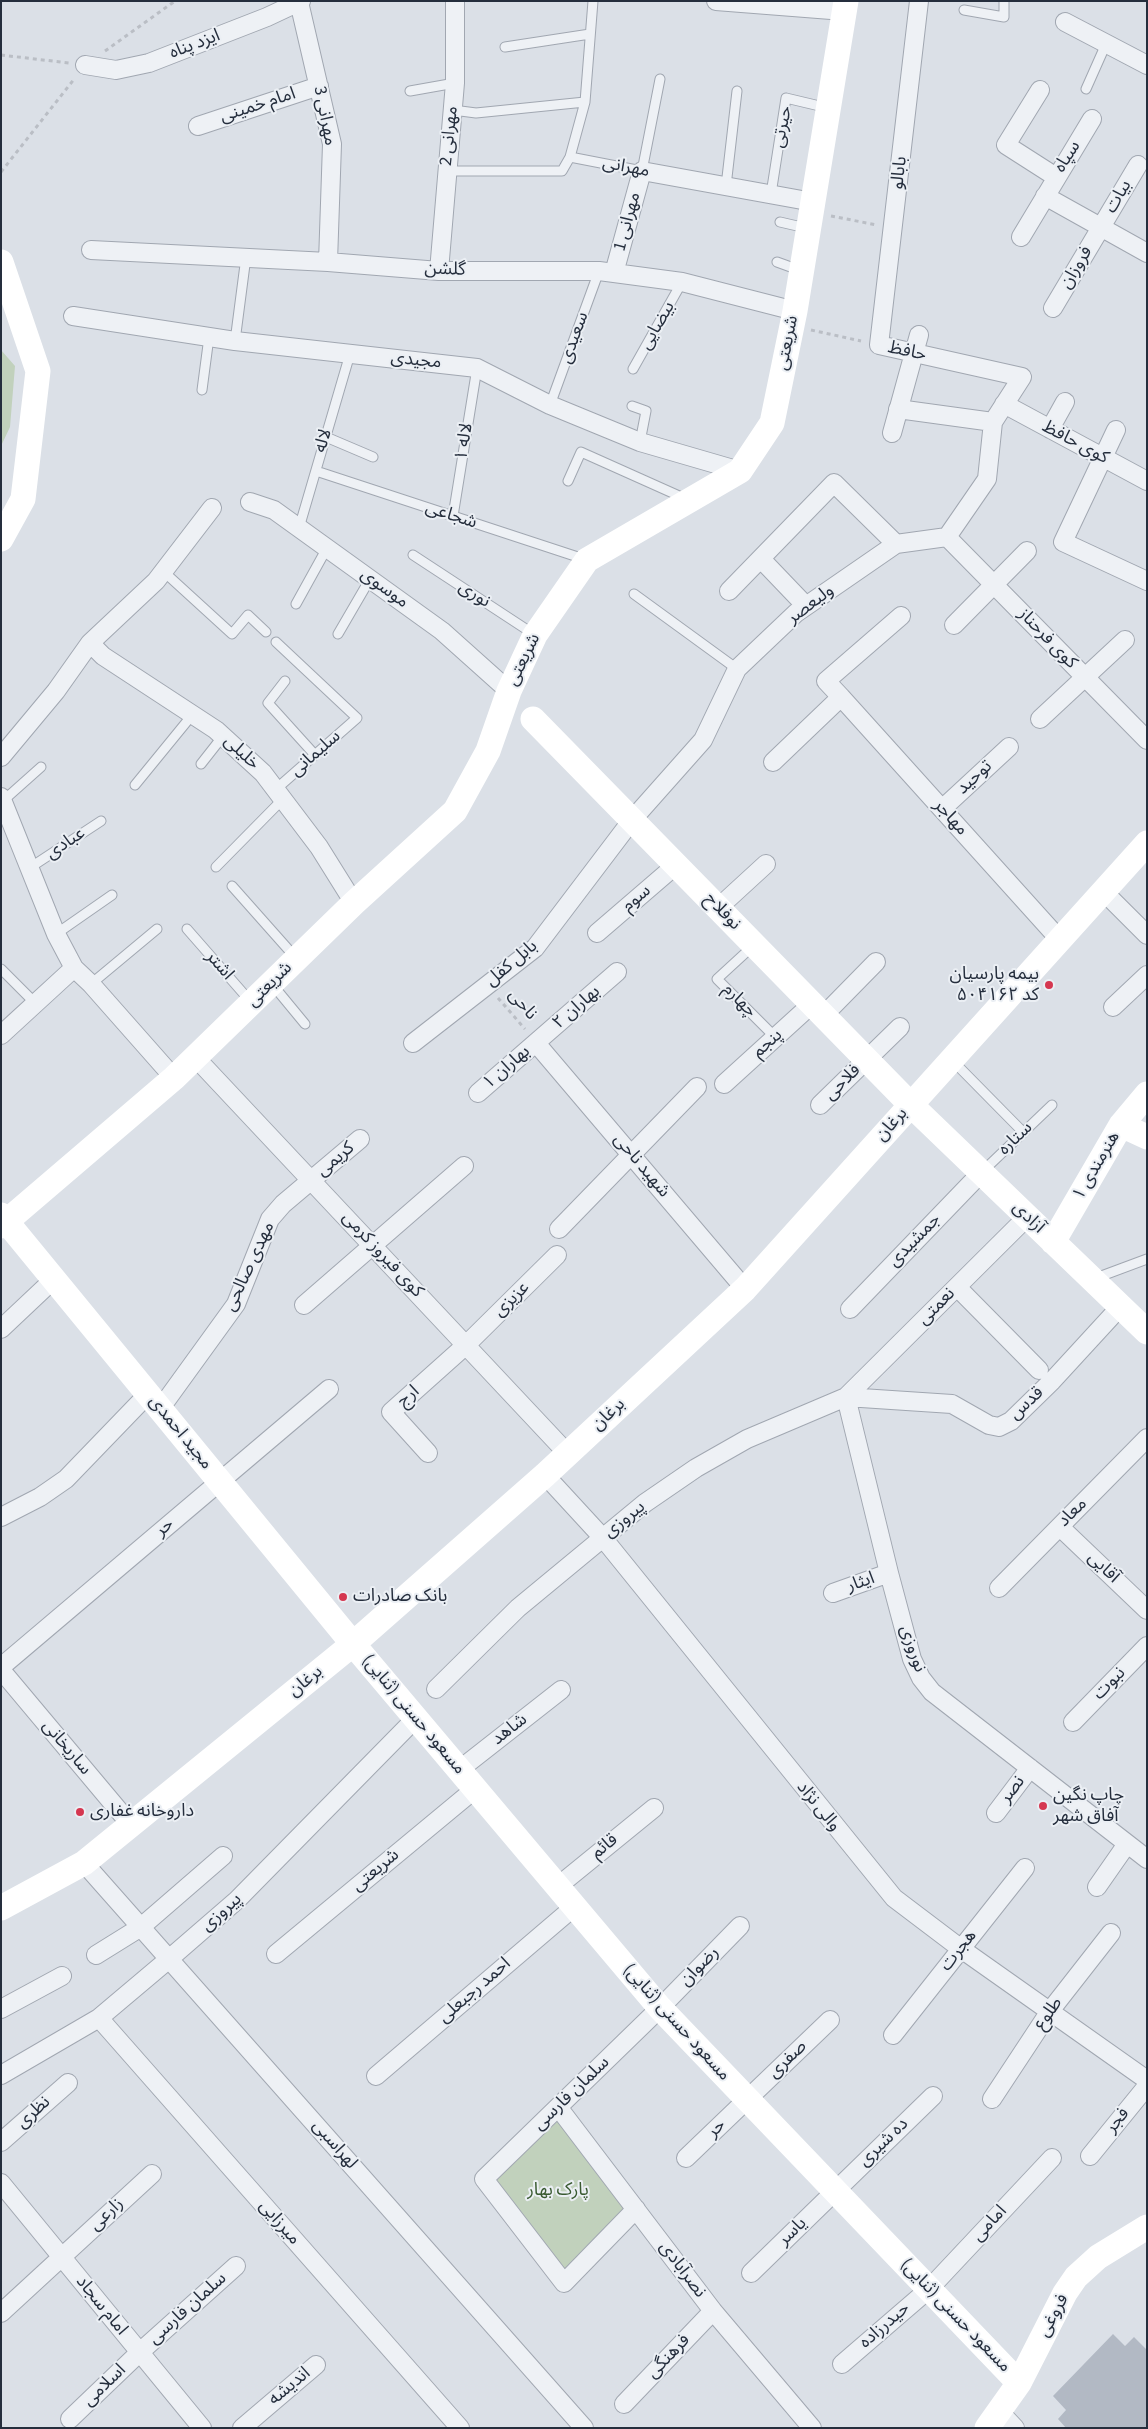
<!DOCTYPE html>
<html>
<head>
<meta charset="utf-8">
<style>
	body { margin:0 }
	#map { position:relative; width:1148px; height:2429px; overflow:hidden; background:#dbe0e7; font-family:"Source Sans 3",sans-serif }
	canvas { display:block }
	.frame { position:absolute; inset:0; border:2px solid #252e3d; pointer-events:none }
</style>
</head>
<body>
<div id="map">
<canvas width="1148" height="2429"></canvas>
<div class="frame"></div>
</div>
<script>
const g = document.querySelector('canvas').getContext('2d');
g.lineJoin = 'round';
function paint(path, color) {
  g.fillStyle = color;
  g.fill(path, 'evenodd');
}
function toPath(rows) {
  const path = new Path2D();
  for (const r of rows) {
    path.moveTo(r[0], r[1]);
    for (let i = 2; i < r.length; i += 2) path.lineTo(r[i], r[i + 1]);
  }
  return path;
}
function strokePath(path, color, width, dash) {
  g.strokeStyle = color;
  g.lineWidth = width;
  g.lineCap = dash ? 'butt' : 'round';
  g.setLineDash(dash || []);
  g.stroke(path);
}
function write(font, color, halo, rows, align = 'center') {
  g.font = font + ' "Source Sans 3","Noto Sans Arabic",sans-serif';
  g.lineWidth = 4;
  g.setLineDash([]);
  g.textBaseline = 'middle';
  g.strokeStyle = halo;
  g.fillStyle = color;
  for (const [text, x, y, turn = 0] of rows) {
    g.save();
    g.translate(x, y);
    g.rotate((+turn || 0) * Math.PI / 180);
    g.textAlign = isNaN(turn) ? turn : align;
    if (halo) g.strokeText(text, 0, 0);
    g.fillText(text, 0, 0);
    g.restore();
  }
}
const green = toPath([
	[1,350,15,366,10,427,1,446],
	[559,2120,625,2209,566,2271,494,2180]
]);
const building = toPath([
	[1113,2334,1125,2346,1134,2337,1147,2350,1147,2428,1066,2428,1058,2419,1066,2410,1053,2396]
]);
const path = toPath([
	[105,51,175,1],
	[1,55,69,63],
	[1,172,75,78],
	[831,216,877,225],
	[811,330,861,341],
	[498,998,525,1029]
]);
const lane = toPath([
	[964,10,1004,17,1004,1],
	[505,47,590,34],
	[1086,89,1106,44],
	[410,91,455,83],
	[453,110,476,113,585,102],
	[570,157,585,102,593,1],
	[446,171,562,171,570,157,642,171,660,79],
	[726,186,737,91],
	[771,194,786,98,828,108],
	[780,222,806,228],
	[777,262,799,270],
	[235,341,246,257],
	[633,369,682,282],
	[202,390,209,337],
	[550,405,599,271],
	[632,406,646,411,640,442],
	[326,437,373,457],
	[316,471,584,559],
	[568,481,581,452,686,499],
	[453,516,477,368],
	[299,528,350,354],
	[413,555,535,635],
	[163,571,232,634,248,615,266,632],
	[634,594,737,669],
	[296,604,327,548],
	[338,634,370,579],
	[285,681,268,703,315,755],
	[201,764,223,736],
	[135,785,193,714],
	[275,790,357,718,276,642],
	[4,800,41,767],
	[31,867,101,821],
	[216,867,283,799],
	[232,886,295,957],
	[187,929,250,1001],
	[56,934,112,895],
	[754,945,717,979,775,1037],
	[1,969,35,1003],
	[91,984,157,929],
	[272,984,305,1024],
	[953,1061,1023,1132],
	[983,1171,1052,1105],
	[1096,1278,1147,1259]
]);
const street = toPath([
	[716,1,844,11],
	[299,2,332,144,328,262],
	[1065,22,1147,65],
	[85,65,116,70,149,63,267,17,301,1],
	[1040,90,1006,145,1056,177],
	[198,126,319,86],
	[1045,196,1147,253],
	[1021,237,1092,119],
	[91,250,328,262,439,271,599,271,682,282,795,311],
	[439,271,455,83,455,1],
	[614,273,642,171,813,202],
	[1053,308,1138,165],
	[73,316,235,341,477,368,550,405,640,442,740,471],
	[1004,404,1147,481],
	[898,409,993,422],
	[1050,429,1065,402],
	[1116,430,1063,542,1147,581],
	[892,433,919,335],
	[250,502,274,510,442,631,509,691],
	[947,537,1147,740],
	[761,559,806,606],
	[729,591,834,483,896,544],
	[954,625,1027,551],
	[90,643,103,656,216,730,263,773,319,847,354,903],
	[841,697,1060,940],
	[1040,719,1125,640],
	[1,757,56,691,90,643,156,581,212,508],
	[773,762,841,697,826,681,901,616],
	[1,797,56,934,74,968,91,984,174,1078],
	[942,809,1009,747],
	[1104,892,1147,935],
	[718,908,766,864],
	[597,933,676,865],
	[1113,1007,1147,975],
	[823,1016,876,962],
	[1,1035,74,968],
	[413,1043,535,948,632,820,703,740,737,669,796,613,896,544,947,537,987,479,993,422,1022,377,879,345,919,1],
	[536,1043,745,1289],
	[196,1058,567,1453],
	[724,1084,812,1004],
	[478,1093,617,972],
	[820,1105,900,1027],
	[559,1229,697,1087],
	[957,1287,1039,1370],
	[304,1305,464,1166],
	[850,1309,981,1173],
	[1,1329,54,1279],
	[846,1397,889,1573,912,1659,921,1678,932,1692,1147,1859],
	[846,1397,952,1404,989,1425,999,1427,1011,1421,1052,1381,1120,1307],
	[160,1409,236,1304,270,1219,283,1204,360,1139],
	[428,1453,391,1412,466,1345,557,1255],
	[545,1475,603,1538,894,1898,960,1948,1147,2080],
	[1,1517,40,1497,66,1479,148,1394],
	[1060,1527,1147,1610],
	[999,1588,1147,1438],
	[833,1593,889,1573],
	[1,1667,329,1389],
	[1,1670,131,1825],
	[436,1689,518,1608,645,1503,696,1468,747,1439,846,1397,1027,1217],
	[1073,1722,1147,1646],
	[459,1770,561,1690],
	[996,1813,1030,1768],
	[84,1863,584,2428],
	[557,1887,654,1808],
	[1097,1887,1127,1844],
	[276,1954,475,1789],
	[96,1955,141,1927,223,1856],
	[1,2009,62,1976],
	[99,2018,460,2428],
	[893,2035,1025,1868],
	[1,2075,99,2018,169,1959,237,1900,416,1718],
	[376,2076,574,1907],
	[992,2099,1050,2011,1111,1933],
	[558,2107,713,2311,812,2428],
	[1,2142,68,2083],
	[1090,2156,1147,2086],
	[686,2158,830,2020],
	[1,2183,202,2428],
	[636,2209,564,2283,484,2179,660,2008,740,1926],
	[751,2273,933,2096],
	[1,2313,152,2174],
	[842,2364,929,2289,1052,2158],
	[624,2404,713,2311],
	[1000,2412,1015,2428],
	[70,2419,140,2352,236,2266],
	[242,2428,316,2365]
]);
const secondary = toPath([
	[1,262,38,371,23,499,1,539],
	[533,719,910,1104,1147,1332],
	[1121,1125,1147,1137],
	[1,1215,353,1644,660,2008,1019,2383],
	[1,1226,174,1078,354,903,455,811,488,751,509,691,535,635,587,560,740,471,772,423,795,311,846,1],
	[1053,1242,1121,1125,1147,1094],
	[1,1908,84,1863,353,1644,545,1475,745,1289,1147,843],
	[987,2428,1019,2383,1065,2293,1076,2277,1098,2257,1147,2227]
]);
const markers = [
	[1049,985,5,"#d53750"],
	[343,1597,5,"#d53750"],
	[1043,1806,5,"#d53750"],
	[80,1812,5,"#d53750"]
];
const streetNames = [
	["ایزد پناه",195,45,-21],
	["امام خمینی",258,106,-18],
	["مهرانی 3",324,116,79],
	["حیرتی",783,127,-78],
	["مهرانی 2",450,136,-84],
	["سپاه",1068,157,-58],
	["مهرانی",626,168,11],
	["بابالو",900,173,-83],
	["بیات",1119,197,-60],
	["مهرانی 1",628,222,-75],
	["فروزان",1077,268,-59],
	["گلشن",445,270,2],
	["بیضایی",658,326,-60],
	["سعیدی",575,338,-70],
	["شریعتی",788,343,-79],
	["حافظ",907,352,12],
	["مجیدی",416,361,6],
	["لاله",324,441,-74],
	["لاله ۱",465,442,-81],
	["کوی حافظ",1075,443,28],
	["شجاعی",451,516,18],
	["موسوی",384,589,36],
	["نوری",474,595,33],
	["ولیعصر",811,605,-37],
	["کوی فرحناز",1047,639,46],
	["شریعتی",524,660,-64],
	["خلیلی",241,753,43],
	["سلیمانی",316,754,-41],
	["توحید",975,778,-43],
	["مهاجر",950,818,48],
	["عبادی",66,844,-34],
	["سوم",637,899,-41],
	["نوفلاح",722,912,46],
	["بابل کفل",512,964,-40],
	["اشتر",219,966,49],
	["شریعتی",270,985,-45],
	["چهارم",739,1001,45],
	["ناحی",522,1005,50],
	["بهاران ۲",577,1008,-41],
	["پنجم",768,1044,-42],
	["بهاران ۱",507,1068,-41],
	["فلاحی",843,1083,-44],
	["برغان",892,1125,-48],
	["ستاره",1016,1139,-44],
	["کریمی",336,1160,-40],
	["شهید ناحی",641,1166,50],
	["هنرمندی ۱",1097,1166,-60],
	["آزادی",1028,1218,44],
	["جمشیدی",915,1241,-46],
	["کوی فیروز کرمی",382,1255,47],
	["مهدی صالحی",250,1267,-65],
	["عزیزی",512,1300,-44],
	["نعمتی",937,1307,-45],
	["ارج",409,1397,-42],
	["قدس",1027,1404,-43],
	["برغان",609,1415,-43],
	["مجید احمدی",180,1433,51],
	["معاد",1073,1513,-45],
	["پیروزی",625,1520,-39],
	["حر",165,1528,-40],
	["آقایی",1103,1568,44],
	["ایثار",861,1583,-19],
	["نوروزی",912,1649,71],
	["برغان",306,1682,-39],
	["نبوت",1110,1684,-46],
	["مسعود حسنی (ثنایی)",413,1715,50],
	["شاهد",510,1730,-38],
	["ساریخانی",66,1748,50],
	["نصر",1013,1790,-53],
	["والی نژاد",818,1807,51],
	["قائم",605,1847,-39],
	["شریعتی",376,1871,-40],
	["پیروزی",222,1913,-42],
	["هجرت",959,1951,-52],
	["رضوان",700,1967,-46],
	["احمد رجبعلی",475,1991,-41],
	["طلوع",1049,2014,-54],
	["مسعود حسنی (ثنایی)",676,2023,48],
	["صفری",788,2060,-44],
	["سلمان فارسی",572,2094,-44],
	["نظری",34,2113,-42],
	["فجر",1118,2121,-51],
	["حر",717,2129,-44],
	["ده شیری",884,2143,-44],
	["لهراسبی",334,2145,49],
	["زارعی",107,2215,-43],
	["میرزایی",279,2223,49],
	["امامی",990,2224,-47],
	["یاسر",793,2232,-44],
	["نصرآبادی",682,2270,53],
	["امام سجاد",101,2306,51],
	["سلمان فارسی",188,2309,-42],
	["مسعود حسنی (ثنایی)",955,2316,46],
	["فروغی",1054,2316,-62],
	["حیدرزاده",885,2326,-41],
	["فرهنگی",669,2357,-46],
	["اسلامی",105,2386,-44],
	["اندیشه",290,2387,-40]
];
const poiNames = [
	["بیمه پارسیان",1039,975,"right"],
	["کد ۵۰۴۱۶۲",1039,996,"right"],
	["بانک صادرات",353,1597],
	["چاپ نگین",1053,1796],
	["آفاق شهر",1053,1817],
	["داروخانه غفاری",90,1812]
];
const parkNames = [
	["پارک‌ بهار",558,2191]
];
paint(green, '#c1d1bc');
paint(building, '#b2b9c4');
strokePath(lane, '#a1a7b1', 11);
strokePath(street, '#a1a7b1', 20);
strokePath(path, '#babec5', 3, [4, 4]);
strokePath(lane, '#eef1f5', 9);
strokePath(street, '#eef1f5', 18);
strokePath(secondary, '#fff', 25);
for (const [x, y, r, color] of markers) {
  const dot = new Path2D();
  dot.arc(x, y, r, 0, 2 * Math.PI);
  g.fillStyle = color;
  g.fill(dot);
  strokePath(dot, '#ebeff4', 2);
}
write('18px', '#252e3d', '#ebeff4', streetNames);
write('18px', '#252e3d', '#ebeff4', poiNames, 'left');
write('18px', '#395a31', '#ebeff4', parkNames);
</script>
</body>
</html>
